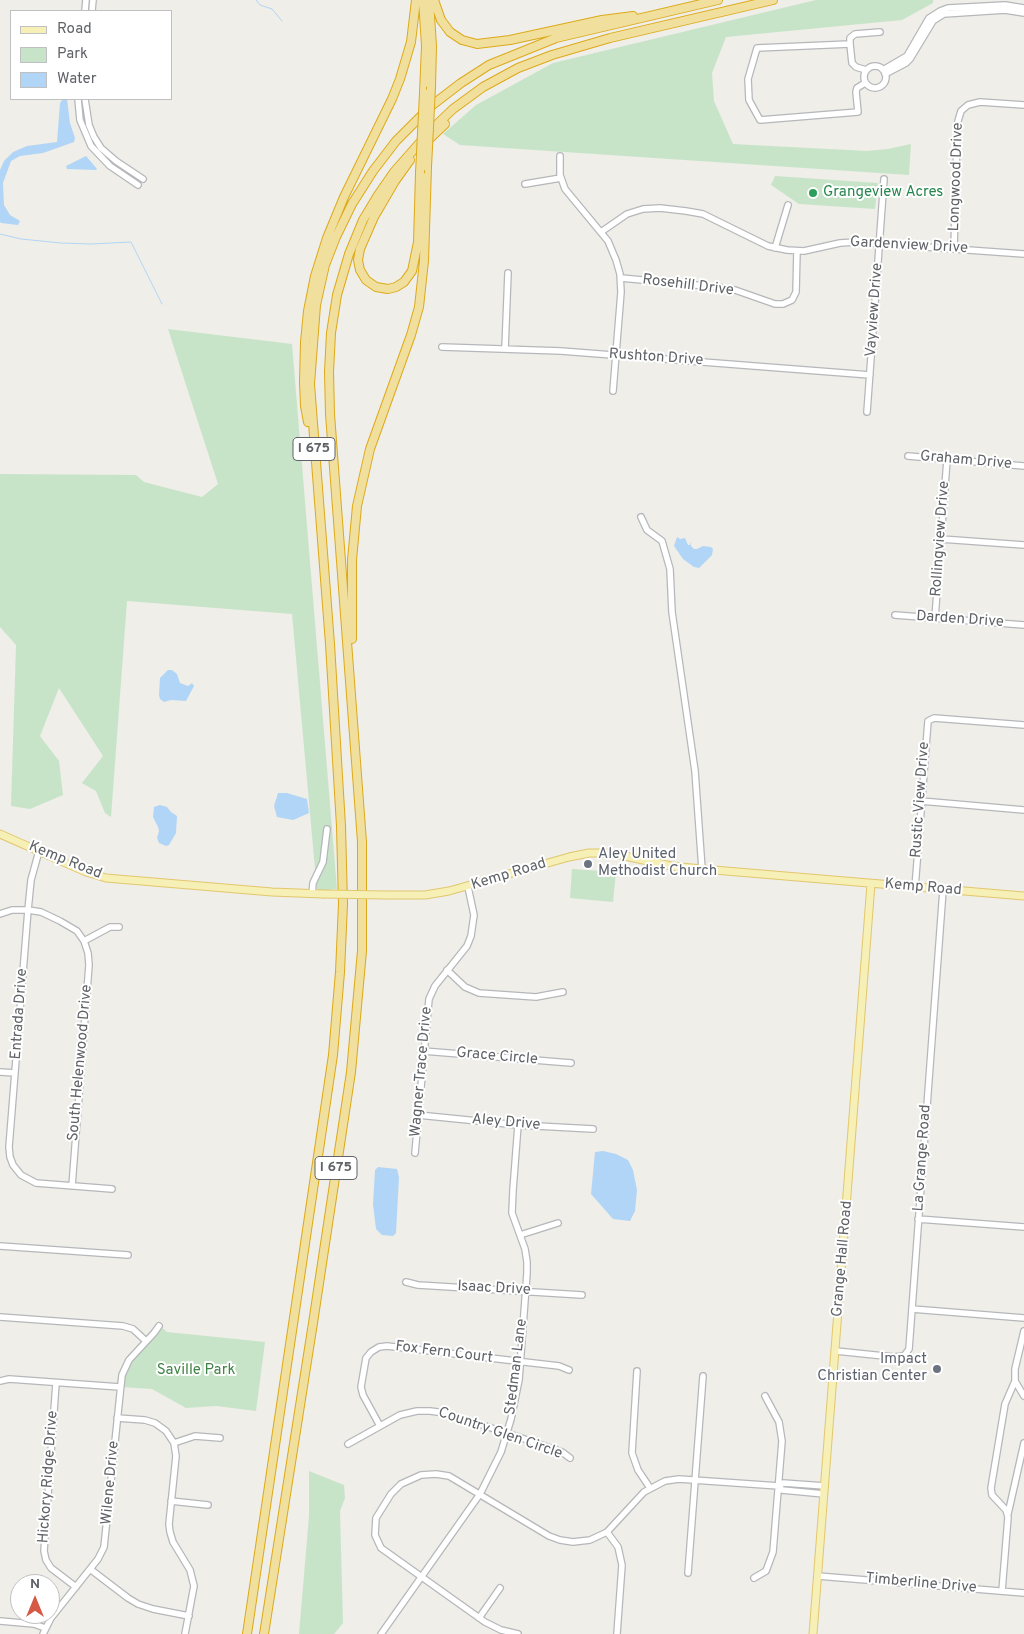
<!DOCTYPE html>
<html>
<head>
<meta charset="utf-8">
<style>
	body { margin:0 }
	#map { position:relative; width:1024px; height:1634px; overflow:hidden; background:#efeee8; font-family:Overpass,sans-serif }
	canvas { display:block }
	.legend { position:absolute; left:10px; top:10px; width:162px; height:90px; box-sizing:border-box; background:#fff; border:1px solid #bfc0c2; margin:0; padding:6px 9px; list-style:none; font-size:15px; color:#5f6266 }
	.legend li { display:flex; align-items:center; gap:10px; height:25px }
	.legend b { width:25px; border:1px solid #bfc0c2 }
	.north { position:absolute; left:10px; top:1574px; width:50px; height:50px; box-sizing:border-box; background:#fff; border:1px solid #bfc0c2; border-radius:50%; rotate:0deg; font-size:14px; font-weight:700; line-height:20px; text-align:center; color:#5f6266 }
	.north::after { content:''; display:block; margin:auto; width:18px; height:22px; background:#d65947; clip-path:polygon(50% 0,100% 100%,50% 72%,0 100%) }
</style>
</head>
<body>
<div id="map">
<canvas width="1024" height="1634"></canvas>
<ul class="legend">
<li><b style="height:6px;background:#f6efb6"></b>Road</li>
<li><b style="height:14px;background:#c7e4c9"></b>Park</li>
<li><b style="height:14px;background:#b1d5f6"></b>Water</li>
</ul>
<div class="north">N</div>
</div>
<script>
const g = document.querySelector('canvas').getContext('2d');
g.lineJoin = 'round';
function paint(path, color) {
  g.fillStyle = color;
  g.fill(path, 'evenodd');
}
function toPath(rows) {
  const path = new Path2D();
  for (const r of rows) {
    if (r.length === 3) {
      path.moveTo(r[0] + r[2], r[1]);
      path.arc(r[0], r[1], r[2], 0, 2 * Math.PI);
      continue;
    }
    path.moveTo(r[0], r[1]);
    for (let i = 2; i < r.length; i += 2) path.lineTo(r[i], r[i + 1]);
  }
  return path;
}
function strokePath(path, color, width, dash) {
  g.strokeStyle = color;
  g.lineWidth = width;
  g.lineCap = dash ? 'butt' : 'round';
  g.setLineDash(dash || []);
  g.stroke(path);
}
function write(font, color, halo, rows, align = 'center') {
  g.font = font + ' Overpass,sans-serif';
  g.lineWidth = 4;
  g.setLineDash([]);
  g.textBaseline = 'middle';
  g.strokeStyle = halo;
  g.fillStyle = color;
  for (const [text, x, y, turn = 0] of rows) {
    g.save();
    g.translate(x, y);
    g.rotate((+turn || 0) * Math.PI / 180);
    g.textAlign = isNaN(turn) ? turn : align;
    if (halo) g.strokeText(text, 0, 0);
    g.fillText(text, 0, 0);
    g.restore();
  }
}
const green = toPath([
	[816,0,933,0,933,3,902,20,726,37,712,73,714,101,733,144,867,151,888,149,911,144,909,175,460,145,443,134,476,105,553,63],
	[775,176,878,183,875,209,799,204,771,185],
	[168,329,292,344,337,889,317,891,292,614,127,601,111,817,105,813,96,791,82,783,103,756,59,688,40,736,59,761,63,795,30,809,11,806,16,645,0,627,0,474,136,475,144,482,202,497,218,484],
	[572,869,616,872,613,902,570,898],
	[160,1326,167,1332,265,1342,256,1411,216,1406,186,1408,152,1389,122,1387,123,1380,128,1365],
	[309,1471,344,1485,345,1498,340,1511,343,1623,334,1634,299,1634,309,1516]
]);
const water = toPath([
	[63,99,67,99,70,123,75,138,74,142,43,153,20,156,11,161,3,183,4,205,10,215,20,221,18,225,1,223,0,222,0,170,4,161,13,152,27,146,57,142,60,103],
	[86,156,97,169,96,170,67,169,66,166],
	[677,537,680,539,685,538,688,545,690,545,691,542,691,546,694,549,697,549,703,546,711,547,713,549,712,555,699,568,694,567,683,559,674,546],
	[168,670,172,670,177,674,180,683,188,686,192,683,194,686,186,701,171,700,164,702,160,699,159,695,160,678],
	[278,793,287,793,307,799,309,813,293,820,277,817,274,806],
	[160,805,167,807,171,812,177,816,176,833,169,845,166,846,159,843,157,838,159,831,158,827,153,817,154,807],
	[603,1151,616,1154,628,1160,633,1170,637,1190,635,1211,630,1221,613,1219,591,1194,595,1152],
	[378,1167,397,1169,399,1177,396,1233,393,1236,382,1235,376,1229,373,1204,375,1170]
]);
const stream = toPath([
	[256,0,260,5,272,9,282,21],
	[0,234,21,239,61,243,91,244,131,242,162,304]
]);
const minor = toPath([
	[85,11,86,0],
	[92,11,93,0],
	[850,44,850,38,855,34,880,32],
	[875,77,11],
	[883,70,907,56,929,18,940,11,948,8,1005,5,1024,8],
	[885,74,906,63,910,59,933,21,944,14,1005,10,1024,13],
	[865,83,857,88,856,92,858,112,760,120,749,100,748,79,757,48,850,44,852,63,856,67,866,70],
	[78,99,80,120,91,146,110,166,138,185],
	[85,99,89,125,94,137,101,148,116,161,143,179],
	[560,156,560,175,565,189,608,241,616,260,620,274,621,292,613,391],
	[525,184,561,178],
	[601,232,627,214,643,209,660,208,686,211,703,214,768,246,787,250,804,251,840,243,856,242,1024,254],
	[775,248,788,205],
	[954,249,957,136,958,121,961,111,968,105,980,102,1024,105],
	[621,278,717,287,735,290,775,304,783,304,792,300,796,292,797,251],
	[442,347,561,351,870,375],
	[505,349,508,273],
	[867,412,884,179],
	[908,456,1024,466],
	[641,517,647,530,662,541,670,569,672,612,695,771,702,869],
	[941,539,1024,545],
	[895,615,1024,625],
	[935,618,947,460],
	[921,801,1024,810],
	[39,851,31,880,28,910,9,1147,10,1157,13,1165,21,1175,36,1183,112,1189],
	[915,888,928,721,934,718,1024,725],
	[312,894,313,883,323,862,327,829],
	[0,914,12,910,28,910,41,912,60,921,77,931,84,941,88,953,89,965,72,1186],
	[84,941,110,927,119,927],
	[447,970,465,987,479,993,536,997,563,992],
	[423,1051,571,1063],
	[0,1072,15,1073],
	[418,1115,518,1125,593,1129],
	[415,1153,429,999,435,986,467,946,471,936,474,915,468,887],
	[918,1219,1024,1227],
	[520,1235,558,1223],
	[0,1246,128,1255],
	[406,1282,418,1285,582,1295],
	[912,1309,1024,1318],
	[0,1317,123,1326,133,1329,146,1341],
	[836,1351,894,1357,904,1356,909,1349,943,890],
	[637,1371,632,1453,638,1470,650,1488],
	[0,1381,9,1379,120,1387],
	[1015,1381,1024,1396],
	[56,1383,44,1551,46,1560,51,1568,76,1587],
	[117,1418,145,1420,155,1423,166,1431,174,1443,176,1456,169,1524,170,1532,173,1542,190,1570,194,1586,185,1634],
	[380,1426,363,1395,361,1387,366,1358,371,1352,379,1347,387,1346,559,1366,569,1370],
	[174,1443,195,1436,220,1438],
	[348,1444,400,1415,417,1411,430,1411,445,1413,507,1433,562,1452,570,1458],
	[779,1486,782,1490,824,1494],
	[171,1501,208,1505],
	[1008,1514,1024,1443],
	[607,1532,618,1547,622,1565,617,1634],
	[90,1569,128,1598,138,1604,153,1609,189,1616],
	[688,1573,703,1376],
	[818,1576,1024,1593],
	[754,1578,766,1571,773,1552,782,1441,779,1422,765,1396],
	[1002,1591,1008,1517,1006,1510,992,1495,991,1488,1005,1404,1015,1381,1015,1369,1024,1331],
	[479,1618,500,1588],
	[0,1621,34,1624,45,1628],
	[43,1634,51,1618,98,1559,104,1547,122,1375,129,1360,154,1333,159,1326],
	[381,1634,480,1494,501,1452,511,1419,519,1380,527,1273,527,1262,525,1249,512,1213,513,1190,518,1125],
	[518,1634,501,1630,485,1622,381,1548,375,1535,376,1518,391,1494,401,1484,421,1475,436,1474,449,1476,549,1536,560,1540,573,1542,590,1540,607,1532,644,1492,665,1481,679,1479,779,1486,783,1483,825,1486]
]);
const major = toPath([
	[0,834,86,872,106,878,272,892,323,894],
	[385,895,425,895,449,891,569,857,589,853,611,853,671,866,702,869,1024,896],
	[813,1634,871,884]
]);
const highway = toPath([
	[423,0,426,46,424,93],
	[429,0,432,46,431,87],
	[434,0,441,20,450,32,462,40,477,44,510,40,602,20,633,16],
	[426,142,445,124],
	[410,160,395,181,374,217,360,249,358,260,360,270,366,280,376,287,388,289,396,287,404,282,412,271,418,242,420,173],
	[308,422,305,406,304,382,305,342,308,311,315,276,327,238,344,197,392,99,400,79,411,42,416,0],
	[352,639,352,560,357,506,370,449,411,335,419,307,424,261,427,167],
	[247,1634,333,1055,340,972,343,904,341,826,330,644,310,384,316,305,325,265,336,237,352,204,373,171,396,141,431,106,461,83,489,65,556,38,718,0],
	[264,1634,313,1323,351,1072,362,951,362,842,330,414,329,372,331,333,337,295,349,254,363,220,378,195,394,172,431,130,453,109,483,87,518,68,552,55,610,38,773,0]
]);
const majorBridge = toPath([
	[323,894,385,895]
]);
const highwayBridge = toPath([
	[427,167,431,87],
	[420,173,424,93]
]);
const markers = [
	[813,193,5,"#2e9e5b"],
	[588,864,5,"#6b7280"],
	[937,1369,5,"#6b7280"]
];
const shields = [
	[314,449,42],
	[336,1168,42]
];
const shieldNames = [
	["I 675",314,449],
	["I 675",336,1168]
];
const streetNames = [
	["Longwood Drive",957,177,-88],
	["Gardenview Drive",909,246,3],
	["Rosehill Drive",688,286,7],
	["Vayview Drive",875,310,-86],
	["Rushton Drive",656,358,4],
	["Graham Drive",966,461,5],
	["Rollingview Drive",941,539,-86],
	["Darden Drive",960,620,4],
	["Rustic View Drive",921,800,-86],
	["Kemp Road",65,861,22],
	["Kemp Road",509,875,-17],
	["Kemp Road",923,888,5],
	["Entrada Drive",20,1014,-86],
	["Grace Circle",497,1057,5],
	["South Helenwood Drive",81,1063,-85],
	["Wagner Trace Drive",422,1072,-85],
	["Aley Drive",506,1123,5],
	["La Grange Road",923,1158,-86],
	["Grange Hall Road",843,1259,-85],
	["Isaac Drive",494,1289,3],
	["Fox Fern Court",444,1353,7],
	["Stedman Lane",517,1367,-83],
	["Country Glen Circle",500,1434,19],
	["Hickory Ridge Drive",49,1477,-86],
	["Wilene Drive",111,1483,-85],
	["Timberline Drive",921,1584,5]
];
const leisureNames = [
	["Grangeview Acres",823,193]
];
const worshipNames = [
	["Aley United",598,855],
	["Methodist Church",598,872],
	["Impact",927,1360,"right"],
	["Christian Center",927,1377,"right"]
];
const parkNames = [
	["Saville Park",196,1371]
];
paint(green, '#c7e4c9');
paint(water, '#b1d5f6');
strokePath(stream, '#b1d5f6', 1);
strokePath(minor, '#b5b7ba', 8);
strokePath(major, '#e2c76e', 9);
strokePath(highway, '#dda91a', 10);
strokePath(minor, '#fff', 5.5);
strokePath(major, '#f6efb6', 7);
strokePath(highway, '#f1e09d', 8);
strokePath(majorBridge, '#e2c76e', 9, []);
strokePath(highwayBridge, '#dda91a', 10, []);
strokePath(majorBridge, '#f6efb6', 7);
strokePath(highwayBridge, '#f1e09d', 8);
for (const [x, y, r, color] of markers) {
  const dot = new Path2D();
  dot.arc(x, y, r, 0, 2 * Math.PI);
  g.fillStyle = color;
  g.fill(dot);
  strokePath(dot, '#fff', 2);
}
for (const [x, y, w] of shields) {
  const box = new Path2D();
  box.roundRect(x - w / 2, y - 11.5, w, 23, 4);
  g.fillStyle = '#fff';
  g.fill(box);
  strokePath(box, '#5f6266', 1);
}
write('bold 14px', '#5f6266', null, shieldNames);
write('15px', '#5f6266', '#fff', streetNames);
write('15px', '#27864d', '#fff', leisureNames, 'left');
write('15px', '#5b616d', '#fff', worshipNames, 'left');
write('15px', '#418447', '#fff', parkNames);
</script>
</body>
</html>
